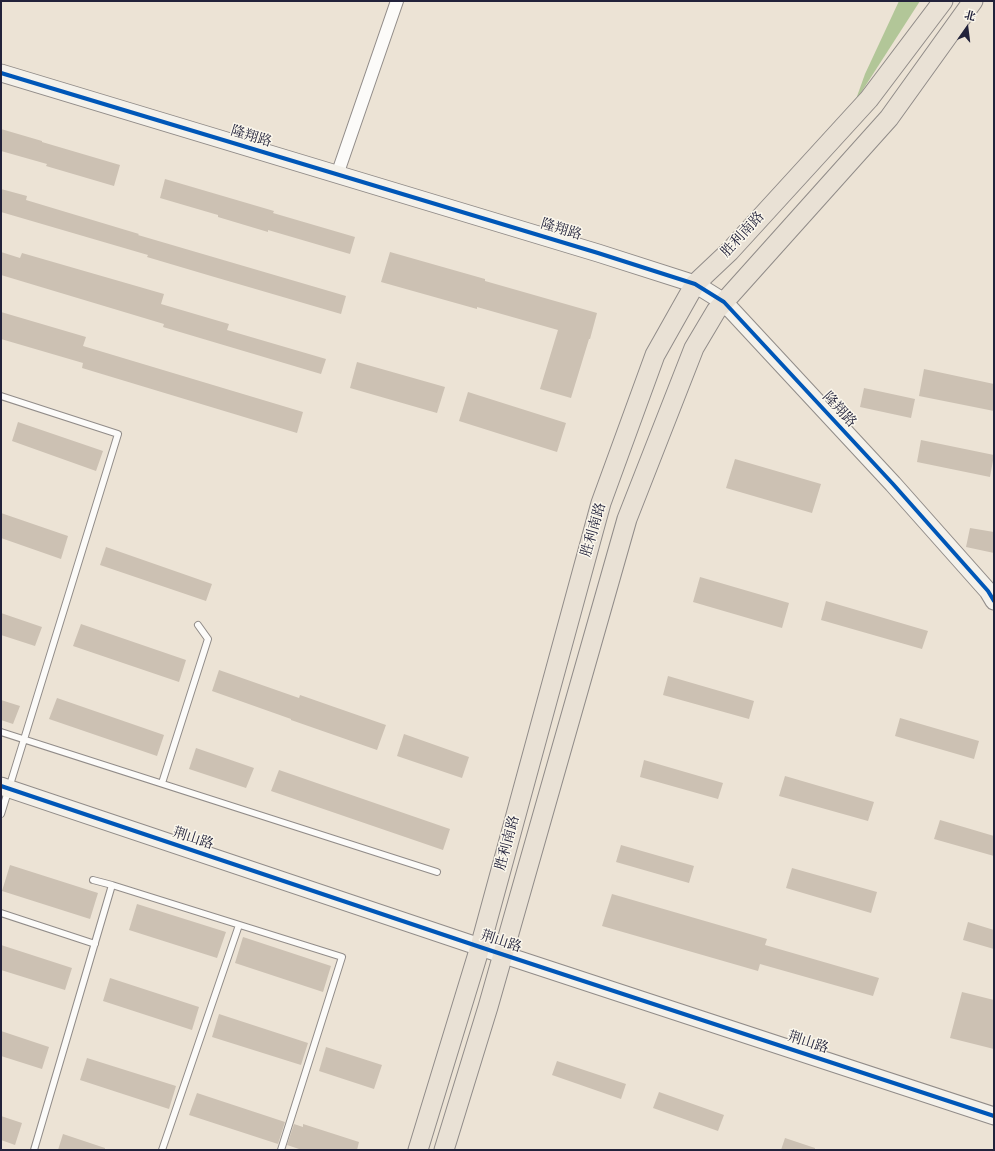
<!DOCTYPE html>
<html>
<head>
<meta charset="utf-8">
<style>
	body { margin:0 }
	#map { position:relative; width:995px; height:1151px; overflow:hidden; background:#ece3d5; font-family:Alegreya,"Noto Serif SC",serif }
	canvas { display:block }
	.frame { position:absolute; inset:0; border:2px solid #22223b; pointer-events:none }
	.north { position:absolute; left:947px; top:8px; width:40px; height:40px; -webkit-text-stroke:3px #fbf7ec; paint-order:stroke; rotate:14deg; font-size:11px; font-weight:700; line-height:16px; text-align:center; color:#22223b }
	.north::after { content:''; display:block; margin:auto; width:14px; height:18px; background:#22223b; clip-path:polygon(50% 0,100% 100%,50% 72%,0 100%) }
</style>
</head>
<body>
<div id="map">
<canvas width="995" height="1151"></canvas>
<div class="frame"></div>
<div class="north">北</div>
</div>
<script>
const g = document.querySelector('canvas').getContext('2d');
g.lineJoin = 'round';
function paint(path, color) {
  g.fillStyle = color;
  g.fill(path, 'evenodd');
}
function toPath(rows) {
  const path = new Path2D();
  for (const r of rows) {
    path.moveTo(r[0], r[1]);
    for (let i = 2; i < r.length; i += 2) path.lineTo(r[i], r[i + 1]);
  }
  return path;
}
function strokePath(path, color, width, dash) {
  g.strokeStyle = color;
  g.lineWidth = width;
  g.lineCap = dash ? 'butt' : 'round';
  g.setLineDash(dash || []);
  g.stroke(path);
}
function write(font, color, halo, rows, align = 'center') {
  g.font = font + ' Alegreya,"Noto Serif SC",serif';
  g.lineWidth = 3;
  g.setLineDash([]);
  g.textBaseline = 'middle';
  g.strokeStyle = halo;
  g.fillStyle = color;
  for (const [text, x, y, turn = 0] of rows) {
    g.save();
    g.translate(x, y);
    g.rotate((+turn || 0) * Math.PI / 180);
    g.textAlign = isNaN(turn) ? turn : align;
    if (halo) g.strokeText(text, 0, 0);
    g.fillText(text, 0, 0);
    g.restore();
  }
}
const forest = toPath([
	[899,1,920,1,855,102,865,74]
]);
const building = toPath([
	[1,129,42,141,42,142,120,165,114,186,46,166,47,164,1,151],
	[165,179,274,211,273,213,355,237,350,254,268,230,268,232,218,217,218,215,160,198],
	[1,189,27,196,26,200,139,234,138,235,346,296,341,314,211,276,147,257,148,255,1,212],
	[1,252,20,258,22,253,164,294,161,304,229,324,227,330,326,359,321,374,163,327,164,324,1,275],
	[390,252,485,279,485,281,597,313,590,339,589,339,571,398,540,389,558,330,477,307,477,309,381,282],
	[1,312,86,337,83,346,303,412,297,433,82,368,83,363,1,339],
	[357,362,445,387,437,413,350,388],
	[924,369,994,384,994,411,919,396],
	[864,388,915,399,911,418,860,407],
	[468,392,566,423,557,452,459,421],
	[18,422,103,451,96,471,12,441],
	[921,440,994,455,990,477,917,462],
	[735,459,821,484,812,513,726,488],
	[1,513,68,536,61,559,1,538],
	[970,528,994,532,994,553,966,547],
	[106,547,212,584,206,601,100,565],
	[700,577,789,603,782,628,693,602],
	[826,601,928,631,922,649,821,620],
	[1,613,42,627,35,646,1,635],
	[81,624,186,660,179,682,73,646],
	[219,670,299,698,300,695,386,725,377,750,291,720,291,719,212,691],
	[668,676,754,701,749,719,663,695],
	[57,698,164,735,157,756,49,719],
	[1,700,20,706,13,724,1,720],
	[900,718,979,741,974,759,895,736],
	[404,734,469,757,462,778,397,756],
	[196,748,254,768,246,788,189,769],
	[644,760,723,783,718,799,640,777],
	[279,770,450,829,443,850,271,791],
	[785,776,874,802,868,821,779,796],
	[940,820,994,836,994,856,934,839],
	[621,845,694,866,689,883,616,862],
	[10,865,98,893,90,919,2,891],
	[792,868,877,892,871,913,786,888],
	[612,894,767,939,765,945,879,978,873,996,760,964,758,971,602,926],
	[137,904,226,932,217,958,129,930],
	[968,922,994,930,994,949,963,940],
	[243,937,331,966,323,992,235,963],
	[1,945,72,968,65,990,1,970],
	[110,978,199,1007,192,1030,103,1001],
	[962,992,994,1000,994,1049,950,1038],
	[219,1014,308,1043,301,1065,212,1037],
	[1,1031,49,1047,42,1069,1,1056],
	[326,1047,382,1065,374,1089,319,1071],
	[87,1058,176,1086,169,1109,80,1080],
	[557,1061,626,1084,621,1099,552,1075],
	[659,1092,724,1115,718,1131,653,1108],
	[197,1093,285,1122,278,1144,189,1115],
	[1,1116,22,1123,15,1145,1,1140],
	[294,1124,303,1127,303,1124,359,1142,357,1150,302,1150,287,1145],
	[63,1134,105,1148,105,1150,58,1150],
	[785,1138,815,1148,815,1150,781,1150]
]);
const lane = toPath([
	[1,396,118,434,1,814],
	[1,732,437,872],
	[162,783,208,639,198,625],
	[93,880,112,885,342,957,281,1150],
	[1,913,95,944],
	[34,1150,112,885],
	[162,1150,239,925]
]);
const street = toPath([
	[337,175,397,1]
]);
const secondary = toPath([
	[1,73,598,253,695,284,724,302,893,484,988,591,994,601],
	[1,786,480,947,994,1116]
]);
const primary = toPath([
	[418,1150,480,947,601,503,655,355,695,284,730,251,869,99,943,1],
	[444,1150,488,1007,627,519,694,348,716,311,889,118,973,1]
]);
const cycleway = toPath([
	[1,73,598,253,695,284,724,302,893,484,988,591,994,601],
	[1,786,480,947,994,1116]
]);
const streetNames = [
	["隆翔路",251,137,17],
	["隆翔路",561,230,17],
	["胜利南路",743,235,-47],
	["隆翔路",839,410,47],
	["胜利南路",594,530,-74],
	["荆山路",193,839,18],
	["胜利南路",508,843,-75],
	["荆山路",501,942,18],
	["荆山路",808,1043,18]
];
paint(forest, '#b2c698');
paint(building, '#ccc1b3');
strokePath(lane, '#918c89', 8);
strokePath(street, '#918c89', 14);
strokePath(secondary, '#918c89', 19);
strokePath(primary, '#918c89', 21);
strokePath(lane, '#fcfbf9', 6);
strokePath(street, '#fcfbf9', 12);
strokePath(secondary, '#f4f1ea', 17);
strokePath(primary, '#e9e1d5', 19);
strokePath(cycleway, '#0057b8', 4);
write('14px', '#22223b', '#fbf7ec', streetNames);
</script>
</body>
</html>
